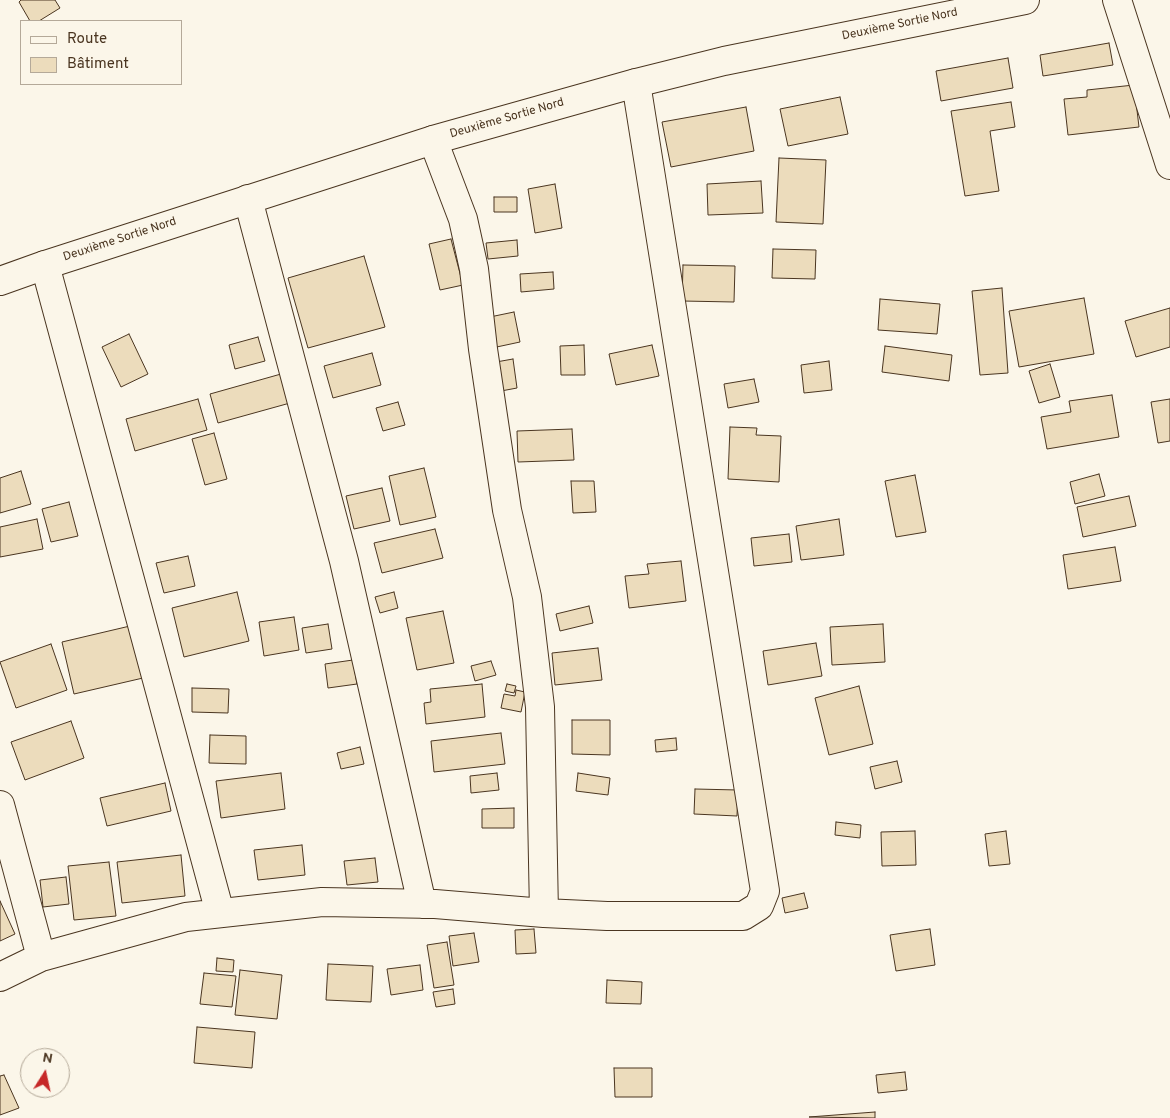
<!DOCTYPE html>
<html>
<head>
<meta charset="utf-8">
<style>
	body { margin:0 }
	#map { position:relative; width:1170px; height:1118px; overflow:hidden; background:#fbf6e9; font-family:Overpass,sans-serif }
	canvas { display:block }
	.legend { position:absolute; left:20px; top:20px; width:162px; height:65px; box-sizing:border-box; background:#fbf6e9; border:1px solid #b4a999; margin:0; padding:6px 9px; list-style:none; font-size:15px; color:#4a3520 }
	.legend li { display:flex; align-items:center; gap:10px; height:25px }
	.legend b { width:25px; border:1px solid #b4a999 }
	.north { position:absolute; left:20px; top:1048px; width:50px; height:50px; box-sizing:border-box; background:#fbf6e9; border:1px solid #b4a999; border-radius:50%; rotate:10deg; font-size:14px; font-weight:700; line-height:20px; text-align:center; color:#4a3520 }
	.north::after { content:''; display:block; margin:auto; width:18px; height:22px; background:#c62828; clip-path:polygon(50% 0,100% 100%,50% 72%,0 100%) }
</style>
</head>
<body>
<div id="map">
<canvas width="1170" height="1118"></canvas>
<ul class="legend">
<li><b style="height:6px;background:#fbf6e9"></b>Route</li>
<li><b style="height:14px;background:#ecdcbc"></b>Bâtiment</li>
</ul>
<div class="north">N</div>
</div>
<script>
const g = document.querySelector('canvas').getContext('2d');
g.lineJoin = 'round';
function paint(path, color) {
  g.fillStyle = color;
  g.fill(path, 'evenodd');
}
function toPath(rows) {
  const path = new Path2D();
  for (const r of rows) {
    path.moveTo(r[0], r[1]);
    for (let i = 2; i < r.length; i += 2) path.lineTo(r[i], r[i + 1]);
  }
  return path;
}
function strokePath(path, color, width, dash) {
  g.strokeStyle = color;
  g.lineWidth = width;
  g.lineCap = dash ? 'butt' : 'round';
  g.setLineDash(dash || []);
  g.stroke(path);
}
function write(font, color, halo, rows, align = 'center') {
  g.font = font + ' Overpass,sans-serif';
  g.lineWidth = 4;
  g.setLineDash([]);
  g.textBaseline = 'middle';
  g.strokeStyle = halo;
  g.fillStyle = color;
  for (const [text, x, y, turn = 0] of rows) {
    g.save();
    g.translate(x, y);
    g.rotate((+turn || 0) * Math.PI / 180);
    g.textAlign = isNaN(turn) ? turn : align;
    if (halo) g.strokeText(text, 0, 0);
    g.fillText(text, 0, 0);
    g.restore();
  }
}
const building = toPath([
	[21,0,55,0,60,8,39,21,30,21,19,2,21,0],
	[1109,43,1113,65,1043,76,1040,55,1109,43],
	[1008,58,1013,88,941,101,936,71,1008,58],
	[1134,85,1139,127,1068,135,1064,99,1087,97,1087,90,1134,85],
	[840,97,848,134,788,146,780,109,840,97],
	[1011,102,1015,127,990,131,999,191,965,196,951,111,1011,102],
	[746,107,754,151,671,167,662,122,746,107],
	[779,158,826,160,823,224,776,222,779,158],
	[761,181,763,213,708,215,707,184,761,181],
	[555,184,562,228,535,233,528,189,555,184],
	[494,197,517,197,517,212,494,212,494,197],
	[451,239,463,285,440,290,429,244,451,239],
	[517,240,518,256,488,259,486,243,517,240],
	[773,249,816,250,815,279,772,278,773,249],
	[364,256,385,327,308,348,288,278,364,256],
	[683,265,735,266,734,302,682,301,683,265],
	[553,272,554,289,521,292,520,274,553,272],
	[1002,288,1008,373,980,375,972,291,1002,288],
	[1084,298,1094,354,1019,367,1009,311,1084,298],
	[880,299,940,304,937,334,878,330,880,299],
	[1170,308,1170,347,1136,357,1125,321,1170,308],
	[514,312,520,342,492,348,485,318,514,312],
	[129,334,148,374,121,387,102,347,129,334],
	[258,337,265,361,235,369,229,345,258,337],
	[584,345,585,375,561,375,560,346,584,345],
	[652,345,659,376,616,385,609,354,652,345],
	[885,346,952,355,949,381,882,372,885,346],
	[372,353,381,385,333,398,324,366,372,353],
	[513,359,517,388,501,391,496,362,513,359],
	[829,361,832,390,804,393,801,365,829,361],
	[1050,364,1060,397,1039,403,1029,371,1050,364],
	[281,374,290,403,218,423,210,394,281,374],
	[754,379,759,402,728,408,724,384,754,379],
	[1112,395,1119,437,1047,449,1041,417,1071,412,1069,401,1112,395],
	[198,399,207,430,135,451,126,419,198,399],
	[1170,399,1170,441,1158,443,1151,402,1170,399],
	[398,402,405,425,383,431,376,408,398,402],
	[730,427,757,428,756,435,781,436,779,482,728,479,730,427],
	[572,429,574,460,518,462,517,431,572,429],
	[214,433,227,479,205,485,192,439,214,433],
	[424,468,436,517,400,525,389,476,424,468],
	[21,471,31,504,0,513,0,478,21,471],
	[1099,474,1105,496,1075,504,1070,482,1099,474],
	[915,475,926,532,896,537,885,481,915,475],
	[571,481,594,481,596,512,573,513,571,481],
	[382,488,390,521,354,529,346,496,382,488],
	[1129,496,1136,526,1083,537,1077,507,1129,496],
	[69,502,78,536,51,542,42,509,69,502],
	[37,519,43,549,0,557,0,527,37,519],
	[839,519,844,555,801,560,796,526,839,519],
	[435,529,443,558,382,573,374,543,435,529],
	[789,534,792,562,754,566,751,538,789,534],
	[1115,547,1121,581,1068,589,1063,555,1115,547],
	[188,556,195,586,164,593,156,563,188,556],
	[681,561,686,601,629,608,625,576,649,574,647,564,681,561],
	[237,592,249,641,184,657,172,608,237,592],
	[394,592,398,608,380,613,375,597,394,592],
	[589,606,593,623,560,631,556,614,589,606],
	[443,611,454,663,417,670,406,618,443,611],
	[294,617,299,650,264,656,259,622,294,617],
	[328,624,332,649,306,653,302,628,328,624],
	[883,624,885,662,832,665,830,627,883,624],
	[130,626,143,678,74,694,62,642,130,626],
	[816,643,822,676,768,685,763,651,816,643],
	[51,644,67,690,16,708,0,662,51,644],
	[598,648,602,680,555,685,552,653,598,648],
	[353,660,357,684,328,688,325,664,353,660],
	[491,661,496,675,475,681,471,666,491,661],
	[482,684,485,717,426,724,424,703,431,702,430,689,482,684],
	[507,684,516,686,514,693,505,691,507,684],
	[859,686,873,744,829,755,815,698,859,686],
	[192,688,229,689,228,713,192,712,192,688],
	[516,690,525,692,521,712,501,708,504,694,515,696,516,690],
	[572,720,610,720,610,755,572,754,572,720],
	[71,721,84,758,25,780,11,742,71,721],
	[501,733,505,764,434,772,431,741,501,733],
	[210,735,246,736,246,764,209,763,210,735],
	[676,738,677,750,656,752,655,740,676,738],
	[360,747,364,764,341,769,337,753,360,747],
	[897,761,902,782,875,789,870,767,897,761],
	[281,773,285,809,221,818,216,781,281,773],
	[497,773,499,790,471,793,470,776,497,773],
	[578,773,610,778,608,795,576,791,578,773],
	[165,783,171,811,107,826,100,798,165,783],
	[695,789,738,790,737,816,694,814,695,789],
	[514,808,514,828,482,828,482,809,514,808],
	[836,822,861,825,860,838,835,835,836,822],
	[915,831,916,865,882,866,881,832,915,831],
	[1006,831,1010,864,989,866,985,834,1006,831],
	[302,845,305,875,258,880,254,850,302,845],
	[181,855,185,896,122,903,117,862,181,855],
	[375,858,378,882,347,885,344,861,375,858],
	[109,862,116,916,74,920,68,866,109,862],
	[66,877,69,904,43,907,40,880,66,877],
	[804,893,808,908,785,913,782,898,804,893],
	[0,901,15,934,0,941,0,901],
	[534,929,536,953,516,954,515,930,534,929],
	[930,929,935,965,896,971,890,935,930,929],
	[474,933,479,962,453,966,449,936,474,933],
	[447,942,454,985,434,988,427,945,447,942],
	[217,958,234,960,233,972,216,971,217,958],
	[328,964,373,966,371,1002,326,1000,328,964],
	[420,965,423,990,391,995,387,969,420,965],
	[240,970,282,975,277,1019,235,1015,240,970],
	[204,973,236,976,232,1007,200,1004,204,973],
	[607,980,642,982,641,1004,606,1003,607,980],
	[453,989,455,1004,436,1007,433,992,453,989],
	[197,1027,255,1032,252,1068,194,1063,197,1027],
	[614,1068,652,1068,652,1097,615,1097,614,1068],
	[905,1072,907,1090,878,1093,876,1075,905,1072],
	[4,1075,19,1108,0,1115,0,1076,4,1075],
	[875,1112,875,1118,809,1117,875,1112]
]);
const minor = toPath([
	[1117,0,1170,165],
	[433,140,463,219,474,269,483,349,507,510,527,597,540,707,544,913],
	[248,199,344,561,422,904],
	[45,265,220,913],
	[0,805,41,957],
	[0,977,41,957,186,917,322,902,435,904,544,913,607,916,743,916,759,906,765,891,636,83]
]);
const major = toPath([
	[0,281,45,265,433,140,636,83,724,61,1025,0]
]);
const streetNames = [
	["Deuxième Sortie Nord",900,25,-12],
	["Deuxième Sortie Nord",507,119,-16],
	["Deuxième Sortie Nord",120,240,-18]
];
paint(building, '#ecdcbc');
strokePath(building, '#4a3520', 1);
strokePath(minor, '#4a3520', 30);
strokePath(major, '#4a3520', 30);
strokePath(minor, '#fbf6e9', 28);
strokePath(major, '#fbf6e9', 28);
write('12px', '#4a3520', '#fbf6e9', streetNames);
</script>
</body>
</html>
